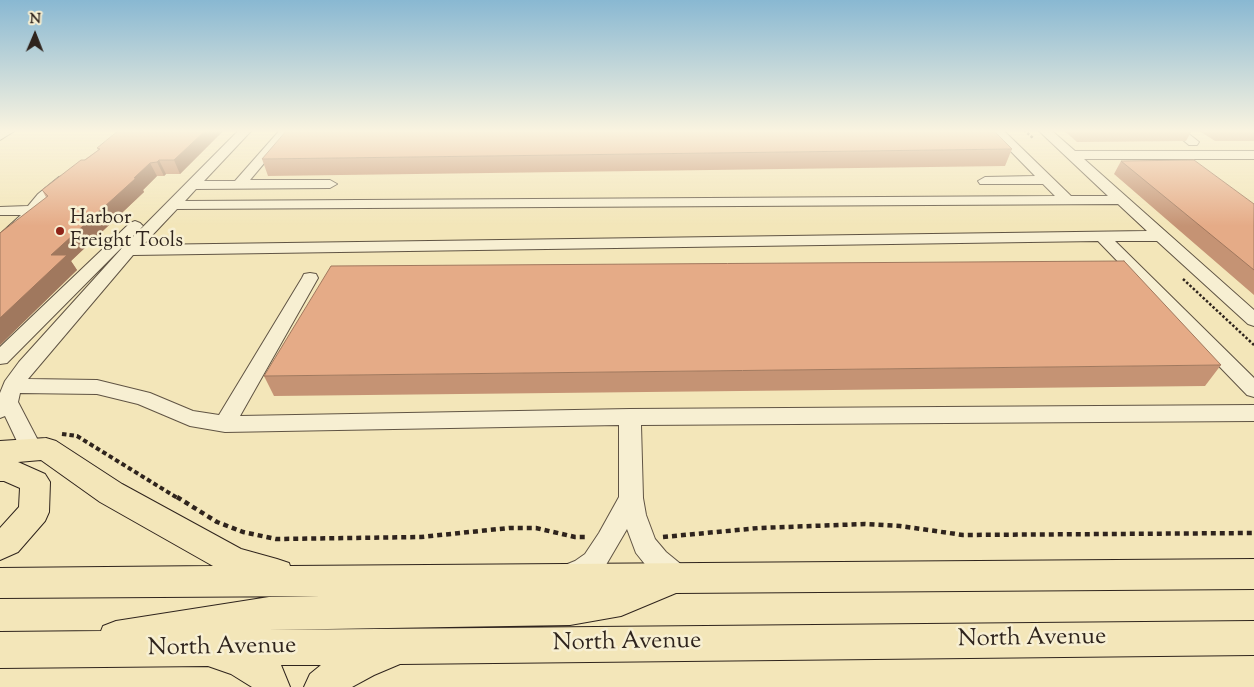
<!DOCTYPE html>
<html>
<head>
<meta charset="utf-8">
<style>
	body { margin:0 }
	#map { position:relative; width:1254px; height:687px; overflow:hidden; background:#f3e6b9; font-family:"Sorts Mill Goudy",serif }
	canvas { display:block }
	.north { position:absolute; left:10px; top:10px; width:50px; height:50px; -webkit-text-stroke:4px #f7efd2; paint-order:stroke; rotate:1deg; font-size:14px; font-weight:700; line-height:20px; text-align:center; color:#2f241d }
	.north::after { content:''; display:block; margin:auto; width:18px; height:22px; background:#2f241d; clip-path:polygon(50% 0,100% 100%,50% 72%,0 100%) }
</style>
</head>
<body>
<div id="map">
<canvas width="1254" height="687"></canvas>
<div class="north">N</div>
</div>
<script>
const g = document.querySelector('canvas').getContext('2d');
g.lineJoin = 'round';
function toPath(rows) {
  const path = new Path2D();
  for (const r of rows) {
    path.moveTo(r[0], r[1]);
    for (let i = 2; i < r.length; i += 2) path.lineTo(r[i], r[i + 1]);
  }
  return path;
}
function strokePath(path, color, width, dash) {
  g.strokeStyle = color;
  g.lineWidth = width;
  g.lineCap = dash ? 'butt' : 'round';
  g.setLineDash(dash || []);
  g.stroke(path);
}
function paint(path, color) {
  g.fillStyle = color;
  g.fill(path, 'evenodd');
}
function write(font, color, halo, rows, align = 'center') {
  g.font = font + ' "Sorts Mill Goudy",serif';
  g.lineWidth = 5;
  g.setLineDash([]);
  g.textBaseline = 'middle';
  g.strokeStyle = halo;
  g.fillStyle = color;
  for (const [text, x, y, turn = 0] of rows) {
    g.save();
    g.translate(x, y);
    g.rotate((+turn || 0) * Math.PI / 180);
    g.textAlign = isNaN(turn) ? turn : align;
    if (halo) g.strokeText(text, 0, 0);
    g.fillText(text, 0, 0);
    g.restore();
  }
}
const pathFar2 = toPath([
	[1024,130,1033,138],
	[1183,279,1254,345]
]);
const pathFar1 = toPath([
	[62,434,77,436,179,499]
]);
const path = toPath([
	[177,497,217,522,243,532,276,539,421,537,509,528,536,528,575,537,587,537],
	[663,537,759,528,865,524,900,526,963,535,1254,533]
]);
const minor = toPath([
	[2,130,16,130,0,140,0,131,2,130],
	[239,130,252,130,204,181,235,181,280,130,292,130,250,180,330,180,337,184,330,188,196,189,185,201,1055,196,1043,184,980,184,978,181,985,177,1035,176,990,130,1003,130,1071,196,1108,196,1038,130,1051,130,1075,151,1254,151,1254,159,1084,159,1254,310,1254,326,1248,324,1157,241,1115,241,1254,378,1254,397,1247,395,1098,241,133,255,28,379,97,380,150,393,193,411,219,415,302,278,304,274,310,273,316,274,318,278,240,416,630,409,1254,405,1254,421,641,425,643,498,646,515,655,539,666,552,688,570,692,578,688,586,679,590,670,586,648,568,636,553,627,529,603,570,592,578,569,587,560,583,556,575,560,567,575,561,585,554,599,533,619,497,619,425,225,432,190,426,138,404,97,394,20,393,18,402,43,450,40,456,32,459,24,456,5,416,0,418,0,393,5,381,19,362,123,247,239,130],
	[1118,204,1147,231,143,245,177,209,1118,204],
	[1171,130,1184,130,1199,142,1197,145,1189,145,1171,130],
	[64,176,71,180,69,183,48,200,25,229,6,245,0,247,0,234,21,215,0,215,0,207,28,206,38,194,59,177,64,176],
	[135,221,140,223,143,226,140,229,7,363,0,364,0,347,130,223,135,221]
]);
const major = toPath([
	[46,438,56,441,122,484,241,549,277,559,289,563,290,566,1254,559,1254,589,676,593,621,616,570,625,267,630,1254,621,1254,655,400,664,374,675,352,687,304,687,310,674,321,665,281,665,290,687,252,687,231,674,208,666,0,668,0,632,101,631,103,626,116,621,269,597,320,596,0,598,0,568,213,566,100,502,41,460,18,462,45,474,50,482,49,512,45,521,18,552,0,560,0,528,19,507,20,488,4,481,0,481,0,441,46,438]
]);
const wall = toPath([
	[1063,130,1192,130,1186,141,1077,142],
	[1198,130,1254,130,1254,141,1215,141],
	[222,132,180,174,166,174,164,176,157,176,143,190,144,192,71,261,77,270,0,345,46,197,42,190,98,150,97,148],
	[1012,149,1005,166,268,176,262,159],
	[1121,161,1254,204,1254,295,1114,174],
	[1221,365,1205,386,274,396,264,376]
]);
const shadedWall = toPath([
	[206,130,221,130,222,132,180,174,174,160],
	[159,160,166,174,164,176,157,162],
	[150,163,157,176,143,190,144,192,71,261,77,270,0,345,0,318,51,255]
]);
const building = toPath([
	[119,130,206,130,174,160,159,160,157,162,150,163,134,178,136,178,51,255,67,255,0,318,0,233,48,196,42,190,81,160,85,160,100,149,97,148,119,130],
	[287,130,993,130,1012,149,262,159,287,130],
	[1194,160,1254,204,1254,270,1121,161,1194,160],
	[1124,261,1221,365,264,376,331,266,1124,261]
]);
const markers = [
	[60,231,5,"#8f2418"]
];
const poiNames = [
	["Harbor",70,220],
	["Freight Tools",70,243]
];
const nearStreetnames = [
	["North Avenue",1032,640,-1],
	["North Avenue",627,644,-1],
	["North Avenue",222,649,-1]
];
strokePath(minor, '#605444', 2);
strokePath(major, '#2f241d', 2);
strokePath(pathFar2, '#2f241d', 2.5, [2.5, 2]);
strokePath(pathFar1, '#2f241d', 4, [4.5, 3]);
strokePath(path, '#2f241d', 4.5, [5, 4]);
paint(minor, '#f7efd2');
paint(major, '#f3e6b9');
paint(wall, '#c59374');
paint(shadedWall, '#a0785e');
paint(building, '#e5ab87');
strokePath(building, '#a0785e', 1);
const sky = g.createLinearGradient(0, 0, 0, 226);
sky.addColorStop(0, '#89b8d2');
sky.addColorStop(0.58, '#faf4e0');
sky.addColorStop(1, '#faf4e000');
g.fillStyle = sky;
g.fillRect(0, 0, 1254, 226);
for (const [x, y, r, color] of markers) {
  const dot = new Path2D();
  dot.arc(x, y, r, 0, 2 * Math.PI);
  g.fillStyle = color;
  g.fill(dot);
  strokePath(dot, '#f7efd2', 2);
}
write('20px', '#2f241d', '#f7efd2', poiNames, 'left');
write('24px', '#2f241d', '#f7efd2', nearStreetnames);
</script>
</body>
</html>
